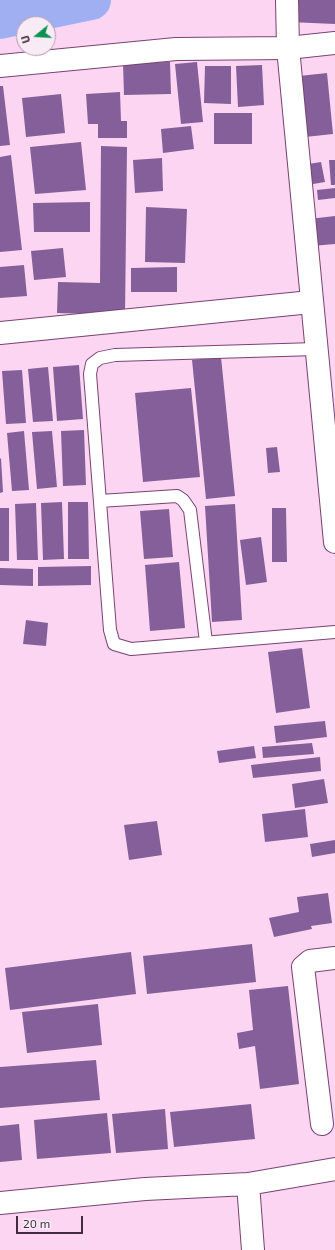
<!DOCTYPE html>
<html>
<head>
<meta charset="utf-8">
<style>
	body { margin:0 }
	#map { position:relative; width:335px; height:1250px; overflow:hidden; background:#fcd5f3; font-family:"Exo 2",sans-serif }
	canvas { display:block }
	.north { position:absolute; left:16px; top:16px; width:40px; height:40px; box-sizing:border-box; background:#f8ebf5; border:1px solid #b09eac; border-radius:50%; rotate:252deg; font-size:11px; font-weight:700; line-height:16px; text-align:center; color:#432a3f }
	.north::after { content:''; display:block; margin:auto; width:14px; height:18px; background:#0b9150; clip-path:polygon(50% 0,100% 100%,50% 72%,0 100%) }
	.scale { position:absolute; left:16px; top:1216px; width:67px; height:18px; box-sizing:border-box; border:2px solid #432a3f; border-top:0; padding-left:5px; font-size:12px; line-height:14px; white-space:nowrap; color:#432a3f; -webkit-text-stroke:3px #f8ebf5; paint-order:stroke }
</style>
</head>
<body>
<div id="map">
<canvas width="335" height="1250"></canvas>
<div class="north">U</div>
<div class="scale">20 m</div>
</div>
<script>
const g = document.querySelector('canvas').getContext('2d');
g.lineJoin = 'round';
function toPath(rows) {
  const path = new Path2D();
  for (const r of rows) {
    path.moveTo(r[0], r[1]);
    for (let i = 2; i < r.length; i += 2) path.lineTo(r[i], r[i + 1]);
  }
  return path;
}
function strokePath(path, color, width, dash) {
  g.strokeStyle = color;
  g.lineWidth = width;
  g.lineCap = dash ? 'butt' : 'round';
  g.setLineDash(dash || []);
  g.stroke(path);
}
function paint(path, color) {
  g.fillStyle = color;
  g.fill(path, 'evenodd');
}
const river = toPath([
	[0,19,91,0]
]);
const building = toPath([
	[290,0,335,0,335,24,289,22],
	[170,62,171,94,124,95,123,63],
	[197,62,203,122,181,124,175,64],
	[262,65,264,105,238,107,236,66],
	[205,66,231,66,231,104,204,103],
	[327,73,333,134,305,137,299,76],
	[0,86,3,86,10,145,0,146],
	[120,92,121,121,127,121,127,138,98,138,98,124,88,124,86,94],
	[61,94,65,133,26,137,22,98],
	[214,113,252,113,252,144,214,144],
	[191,126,194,149,163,153,161,129],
	[81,142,86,190,35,194,30,147],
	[101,146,127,147,125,315,57,313,58,282,100,283],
	[11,155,22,250,0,252,0,157],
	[162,158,163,191,135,193,133,160],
	[329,160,335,160,335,185,331,185],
	[321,162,325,182,313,184,308,164],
	[335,188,335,198,318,200,317,190],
	[90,202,90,232,34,232,33,203],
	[146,207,187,209,185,263,145,262],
	[335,216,335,244,312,246,309,219],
	[63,248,66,277,34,280,31,251],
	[24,265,27,296,0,298,0,267],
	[177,267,177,292,131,292,131,268],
	[221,357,235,496,206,499,192,360],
	[79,365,83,419,57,421,53,367],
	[48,367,53,421,33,422,28,369],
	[22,370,26,423,6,424,2,371],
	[191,388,200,477,143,482,135,393],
	[84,430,86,485,63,486,61,431],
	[24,431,29,490,12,491,7,433],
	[52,431,57,487,37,489,32,432],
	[277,447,280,472,268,473,266,448],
	[1,458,3,492,0,493,0,459],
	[62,502,64,559,43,560,41,503],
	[68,502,88,502,89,559,68,559],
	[36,503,38,560,17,560,15,504],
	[235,504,242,620,212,622,205,506],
	[0,508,9,508,9,561,0,561],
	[272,508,286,508,287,562,272,562],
	[169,509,173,557,144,559,140,511],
	[261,537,267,582,246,585,240,540],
	[179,562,185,628,150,631,145,565],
	[91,566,91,585,38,586,38,567],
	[0,568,33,569,33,586,0,585],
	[26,620,48,623,46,646,23,644],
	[302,648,310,708,276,713,268,652],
	[325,721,327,737,276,743,274,726],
	[312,743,314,754,263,758,262,747],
	[254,746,256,758,219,763,217,751],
	[320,757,321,771,253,778,251,765],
	[324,779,328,803,295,808,292,784],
	[305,809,308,837,265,842,262,814],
	[157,821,162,855,129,860,124,825],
	[335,840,335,853,312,857,310,844],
	[328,893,332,923,311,926,312,929,274,937,269,918,299,912,297,897],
	[252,944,256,982,147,994,143,956],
	[131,952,136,994,10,1010,5,968],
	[288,986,299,1084,260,1089,255,1046,239,1049,237,1033,253,1030,249,990],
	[98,1004,102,1045,27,1053,22,1012],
	[96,1060,100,1100,0,1108,0,1067],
	[251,1104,255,1139,174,1147,170,1112],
	[165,1109,168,1149,116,1153,112,1114],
	[107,1113,111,1153,37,1159,34,1120],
	[19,1124,22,1160,0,1162,0,1126]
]);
const lane = toPath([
	[316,349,115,355,100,358,92,364,90,374,110,630,114,644,131,649,335,632],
	[100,501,177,496,183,500,190,510,206,642]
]);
const street = toPath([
	[0,66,176,49,288,48,335,43],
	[0,333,311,302],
	[322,1124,303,967,310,961,335,958],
	[248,1184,253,1250],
	[0,1203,145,1189,248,1184,335,1169]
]);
const secondary = toPath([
	[287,0,288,48,335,542]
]);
strokePath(river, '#9faff2', 40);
paint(building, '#855f99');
strokePath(lane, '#794270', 14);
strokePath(street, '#794270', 24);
strokePath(secondary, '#794270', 24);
strokePath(lane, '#fff', 12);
strokePath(street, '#fff', 22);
strokePath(secondary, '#fff', 22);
</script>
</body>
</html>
